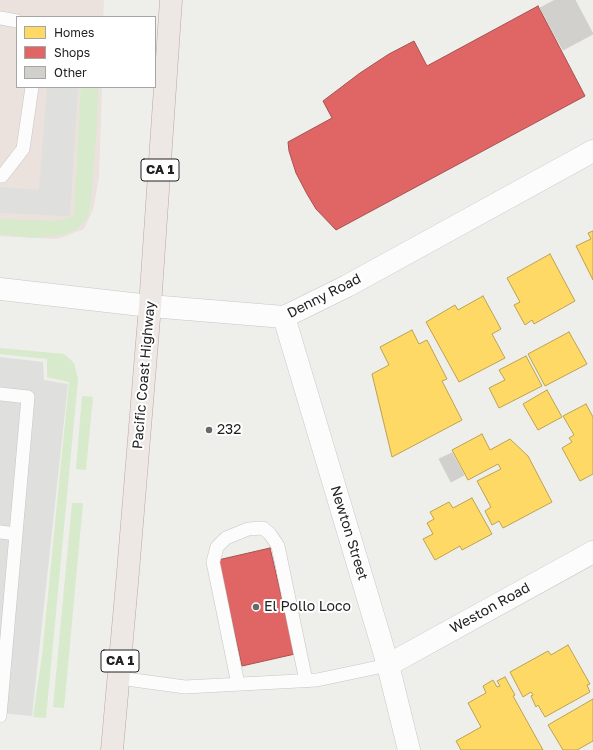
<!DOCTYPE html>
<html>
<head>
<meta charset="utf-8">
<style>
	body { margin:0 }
	#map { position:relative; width:593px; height:750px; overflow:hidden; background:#eeeeea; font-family:"Golos Text",sans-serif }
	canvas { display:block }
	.legend { position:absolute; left:16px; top:16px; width:140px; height:72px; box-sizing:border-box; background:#fff; border:1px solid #a6a6a6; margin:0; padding:5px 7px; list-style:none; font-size:12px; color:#212121 }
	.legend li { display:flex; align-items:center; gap:8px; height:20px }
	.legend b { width:20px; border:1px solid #a6a6a6 }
</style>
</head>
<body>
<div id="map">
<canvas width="593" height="750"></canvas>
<ul class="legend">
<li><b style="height:11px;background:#ffd966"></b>Homes</li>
<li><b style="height:11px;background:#e06666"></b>Shops</li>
<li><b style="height:11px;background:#d1d0cd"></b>Other</li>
</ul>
</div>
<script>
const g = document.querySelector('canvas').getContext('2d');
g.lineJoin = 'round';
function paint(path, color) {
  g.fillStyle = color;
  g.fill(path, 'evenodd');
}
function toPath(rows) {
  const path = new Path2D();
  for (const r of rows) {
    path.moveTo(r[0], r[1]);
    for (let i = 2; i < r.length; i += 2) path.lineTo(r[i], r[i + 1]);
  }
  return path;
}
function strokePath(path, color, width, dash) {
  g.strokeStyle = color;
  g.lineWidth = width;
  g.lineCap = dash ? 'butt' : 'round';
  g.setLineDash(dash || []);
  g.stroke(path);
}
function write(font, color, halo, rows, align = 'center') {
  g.font = font + ' "Golos Text",sans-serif';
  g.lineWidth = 4;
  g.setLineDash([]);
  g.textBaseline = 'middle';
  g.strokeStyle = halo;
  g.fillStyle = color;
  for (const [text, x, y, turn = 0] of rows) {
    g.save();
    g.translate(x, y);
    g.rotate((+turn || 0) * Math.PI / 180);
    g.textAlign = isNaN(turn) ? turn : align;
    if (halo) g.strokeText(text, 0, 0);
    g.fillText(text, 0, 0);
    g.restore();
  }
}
const commercial = toPath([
	[0,0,104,0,103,17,17,17,17,87,102,87,99,177,93,210,84,229,57,239,0,236]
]);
const grass = toPath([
	[81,87,98,87,97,123,91,199,88,216,83,223,73,231,59,235,32,238,0,234,0,219,58,221,74,216],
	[0,348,64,354,74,363,78,379,46,718,33,717,42,656,69,382,47,377,47,359,0,354],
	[82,396,93,397,86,470,76,469],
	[72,503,83,503,64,708,53,707]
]);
const parking = toPath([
	[47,87,78,87,70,216,0,213,0,187,39,190],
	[0,357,43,362,44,380,68,384,32,716,0,713]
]);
const homes = toPath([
	[593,231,593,280,576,246,591,239,588,233,593,231],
	[550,254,575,301,534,324,532,320,525,325,514,305,520,302,507,278,550,254],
	[483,296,501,329,492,334,505,358,459,382,426,322,455,305,458,310,483,296],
	[412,330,419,344,427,340,447,379,442,381,462,420,392,457,372,374,389,365,380,347,412,330],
	[569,332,587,364,545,386,528,354,569,332],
	[526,356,542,386,499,408,489,388,505,380,499,370,526,356],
	[547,390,562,417,538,430,523,404,547,390],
	[586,404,593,417,593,474,580,481,562,448,572,442,569,438,574,435,563,416,586,404],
	[482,434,490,450,510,439,528,456,552,502,503,528,499,521,492,525,485,511,491,507,477,481,501,469,498,464,468,480,452,450,482,434],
	[472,498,492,534,462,550,460,546,435,560,423,539,433,534,427,523,434,519,430,512,449,502,453,508,472,498],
	[568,645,590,684,587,685,590,692,545,717,538,705,536,707,531,696,533,695,531,692,523,697,510,672,548,651,551,655,568,645],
	[505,677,515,695,513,696,543,750,461,750,456,741,481,727,468,703,486,693,483,686,493,680,497,687,500,686,497,681,505,677],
	[593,699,593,741,577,750,563,750,548,725,593,699]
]);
const shops = toPath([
	[538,6,585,96,336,230,316,209,307,194,296,173,289,151,288,142,332,118,323,101,360,73,389,54,414,41,427,66,538,6],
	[270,548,295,654,242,666,218,560,270,548]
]);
const building = toPath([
	[555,0,575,0,593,34,563,50,540,8,555,0],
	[452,453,464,475,451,482,439,459,452,453]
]);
const service = toPath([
	[0,18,17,21],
	[0,176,2,176,23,149,32,87],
	[0,394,28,397,0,716],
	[0,532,16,534],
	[119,678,185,687,317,680,388,665],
	[238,684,213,562,217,547,226,538,248,529,263,528,270,534,278,546,306,681]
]);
const minor = toPath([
	[0,289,150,306],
	[388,665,593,552]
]);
const tertiary = toPath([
	[150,306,284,317,347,286,593,151],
	[284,317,388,665,409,750]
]);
const trunk = toPath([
	[112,750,128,572,150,306,171,0]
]);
const markers = [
	[209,430,4,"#696967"],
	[256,607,4,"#696967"]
];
const shields = [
	[160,170,38],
	[120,661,38]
];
const shieldNames = [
	["CA 1",160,170],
	["CA 1",120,661]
];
const streetNames = [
	["Denny Road",324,296,-27],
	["Pacific Coast Highway",144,375,-85],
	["Newton Street",349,533,73],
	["Weston Road",490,608,-29]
];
const poiNames = [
	["232",217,430],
	["El Pollo Loco",264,607]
];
paint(commercial, '#ebe1dd');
paint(grass, '#d7eacb');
paint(parking, '#dfdfdd');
paint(homes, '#ffd966');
strokePath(homes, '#bca251', 1);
paint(shops, '#e06666');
strokePath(shops, '#a75151', 1);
paint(building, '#d1d0cd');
strokePath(building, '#d1d0cb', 1);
strokePath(service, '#c6c6c4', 14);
strokePath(minor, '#c6c6c4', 23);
strokePath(tertiary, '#c6c6c4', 23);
strokePath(trunk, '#c1a3a8', 23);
strokePath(service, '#fcfcfc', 13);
strokePath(minor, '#fcfcfc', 22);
strokePath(tertiary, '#fcfcfc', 22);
strokePath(trunk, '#eee8e4', 22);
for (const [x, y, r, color] of markers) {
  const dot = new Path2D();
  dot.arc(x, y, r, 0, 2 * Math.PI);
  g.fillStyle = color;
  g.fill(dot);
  strokePath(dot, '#fff', 1.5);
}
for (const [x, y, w] of shields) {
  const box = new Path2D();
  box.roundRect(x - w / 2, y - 11, w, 22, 3);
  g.fillStyle = '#fff';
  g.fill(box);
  strokePath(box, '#212121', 1);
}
write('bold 13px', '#212121', null, shieldNames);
write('14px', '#212121', '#fff', streetNames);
write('14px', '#212121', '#fff', poiNames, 'left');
</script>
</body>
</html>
